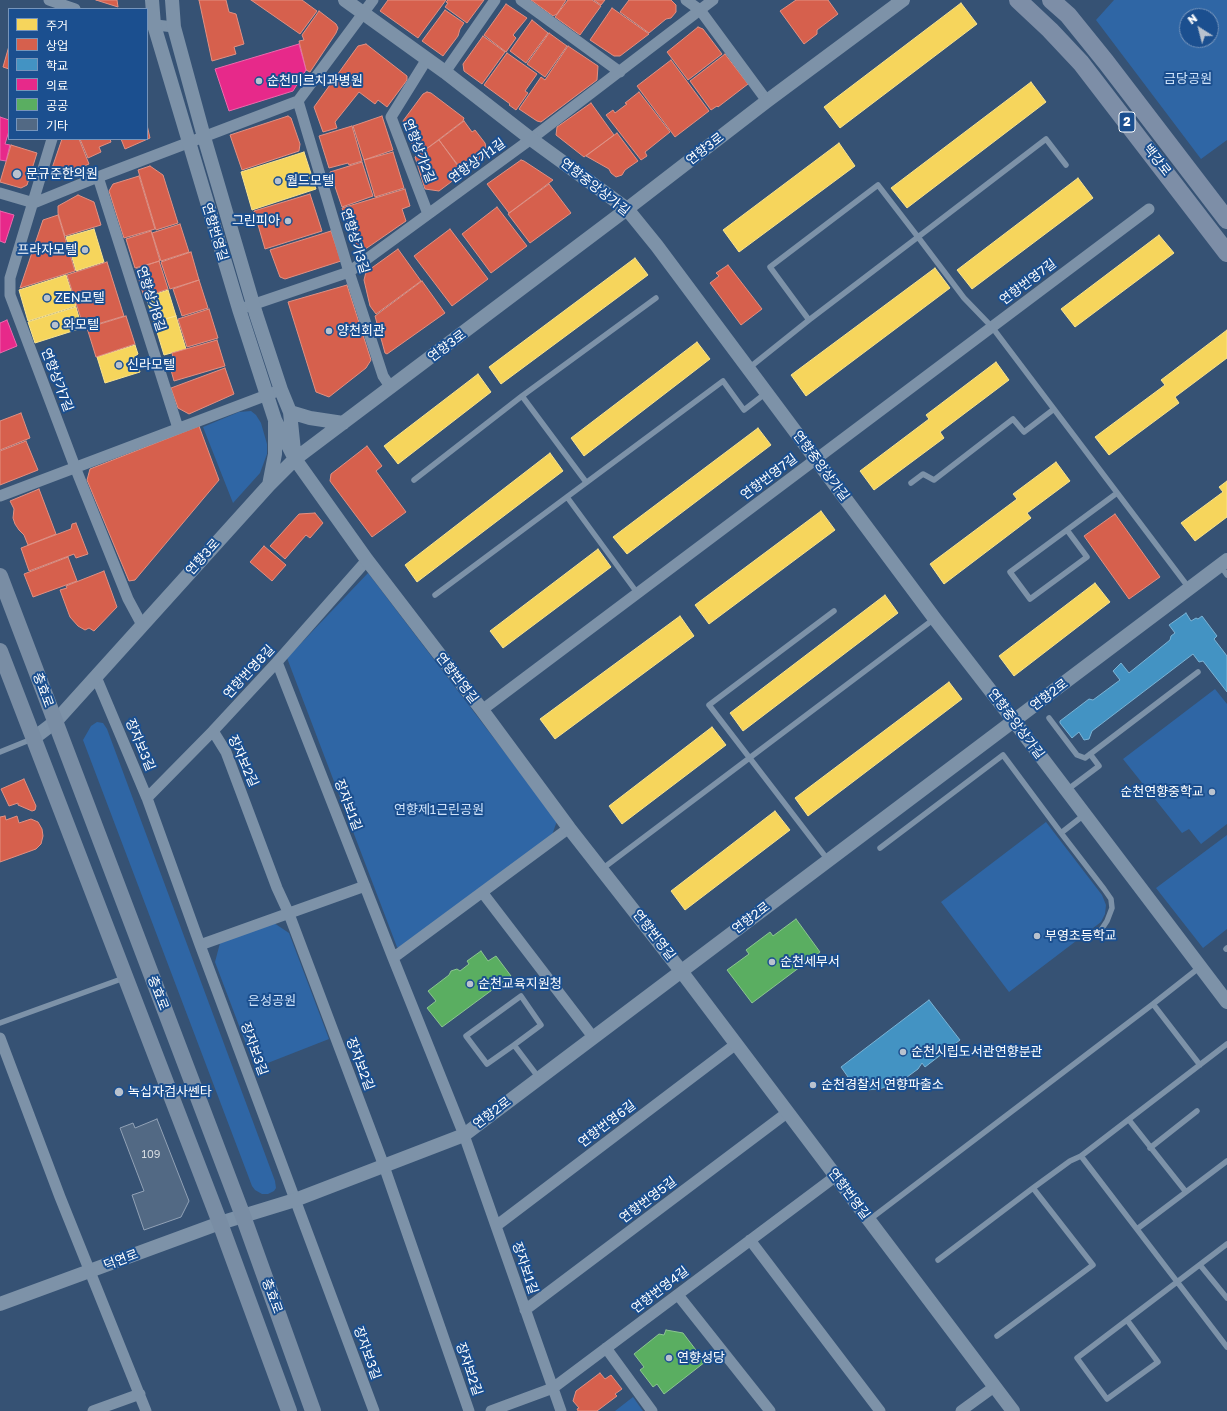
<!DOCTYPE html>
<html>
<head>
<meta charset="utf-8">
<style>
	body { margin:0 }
	#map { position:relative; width:1227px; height:1411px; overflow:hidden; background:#365274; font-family:"Golos Text","Noto Sans KR",sans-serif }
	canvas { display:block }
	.legend { position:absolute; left:8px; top:8px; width:140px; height:132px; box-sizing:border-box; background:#1b4f8f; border:1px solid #7695bc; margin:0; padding:5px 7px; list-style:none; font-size:12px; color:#fff }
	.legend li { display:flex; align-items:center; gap:8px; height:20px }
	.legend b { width:20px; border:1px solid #7695bc }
	.north { position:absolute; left:1179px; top:8px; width:40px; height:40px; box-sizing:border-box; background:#1b4f8f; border:1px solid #7695bc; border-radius:50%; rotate:324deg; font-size:11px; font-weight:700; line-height:16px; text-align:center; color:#fff }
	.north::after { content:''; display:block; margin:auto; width:14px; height:18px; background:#b9c2ce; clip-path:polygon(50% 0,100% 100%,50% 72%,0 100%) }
</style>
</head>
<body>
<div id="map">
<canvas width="1227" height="1411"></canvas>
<ul class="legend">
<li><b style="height:11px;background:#f6d55c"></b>주거</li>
<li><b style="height:11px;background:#d6604d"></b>상업</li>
<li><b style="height:11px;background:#4393c3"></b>학교</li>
<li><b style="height:11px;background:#e7298a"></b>의료</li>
<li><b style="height:11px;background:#5aae61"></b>공공</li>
<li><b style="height:11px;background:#526984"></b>기타</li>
</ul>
<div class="north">N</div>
</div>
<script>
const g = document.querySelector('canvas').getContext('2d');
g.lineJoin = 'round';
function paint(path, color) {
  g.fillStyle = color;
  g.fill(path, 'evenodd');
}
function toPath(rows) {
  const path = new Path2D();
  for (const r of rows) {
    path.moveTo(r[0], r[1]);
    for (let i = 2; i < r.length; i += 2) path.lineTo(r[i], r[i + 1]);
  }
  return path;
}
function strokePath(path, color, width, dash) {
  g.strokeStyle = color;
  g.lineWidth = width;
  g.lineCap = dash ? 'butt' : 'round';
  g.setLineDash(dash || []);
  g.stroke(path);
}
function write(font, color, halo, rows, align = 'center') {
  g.font = font + ' "Golos Text","Noto Sans KR",sans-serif';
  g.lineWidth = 4;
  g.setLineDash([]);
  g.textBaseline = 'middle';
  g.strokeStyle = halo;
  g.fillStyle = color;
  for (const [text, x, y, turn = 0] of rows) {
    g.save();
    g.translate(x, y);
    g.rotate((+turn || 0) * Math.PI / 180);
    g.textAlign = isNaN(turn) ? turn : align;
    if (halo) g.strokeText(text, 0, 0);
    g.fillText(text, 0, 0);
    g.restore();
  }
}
const green = toPath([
	[1114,0,1227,0,1227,140,1201,159,1096,20],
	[1187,16,1211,16,1211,40,1187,40],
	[251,411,256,415,261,423,267,444,267,454,260,473,233,503,203,427,239,412],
	[368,573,557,821,552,835,400,949,397,947,287,658],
	[1215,689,1227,704,1227,824,1201,844,1189,829,1182,833,1123,759],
	[97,722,103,723,107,729,275,1181,276,1188,274,1191,268,1194,262,1194,255,1190,252,1186,83,740,91,726],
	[1046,822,1102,895,1106,905,1105,914,1101,922,1009,992,941,902],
	[1227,835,1227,929,1203,948,1156,888],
	[274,923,289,933,329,1039,255,1068,215,962,220,943],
	[633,1397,643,1411,615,1411]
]);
const homes = toPath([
	[961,3,977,24,840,128,824,107,961,3],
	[1031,82,1046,102,907,208,891,188,1031,82],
	[839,143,855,166,739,252,723,230,839,143],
	[304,152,316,189,252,210,241,172,304,152],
	[1078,178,1093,198,972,289,957,270,1078,178],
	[94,229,104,262,76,271,66,237,94,229],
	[1159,235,1174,253,1075,327,1061,309,1159,235],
	[635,258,648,275,501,384,489,367,635,258],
	[935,268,950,288,806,396,791,375,935,268],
	[66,275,76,306,28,321,19,290,66,275],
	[168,290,176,316,154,322,146,297,168,290],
	[76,307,82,328,35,343,28,322,76,307],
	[176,316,186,349,164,355,154,322,176,316],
	[1227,330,1227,358,1175,397,1179,403,1109,455,1095,437,1165,385,1161,380,1227,330],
	[697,342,710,359,584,456,571,438,697,342],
	[135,345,138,354,135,356,140,372,105,383,97,357,135,345],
	[996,362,1009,380,940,432,944,438,874,490,860,471,929,419,926,415,996,362],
	[478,374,491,392,398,464,384,446,478,374],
	[758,428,771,445,627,554,613,537,758,428],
	[550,453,563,471,417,582,405,565,550,453],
	[1056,462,1070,481,1027,513,1031,518,944,584,930,564,1017,499,1013,494,1056,462],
	[1227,481,1227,517,1195,541,1181,523,1223,492,1219,487,1227,481],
	[821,511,835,530,709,624,695,605,821,511],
	[598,549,611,567,503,648,490,631,598,549],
	[1095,583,1110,602,1014,676,999,656,1095,583],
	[885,595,898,613,743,731,730,713,885,595],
	[680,616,694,636,555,739,540,719,680,616],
	[949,682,962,699,808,816,795,798,949,682],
	[712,727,726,745,622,824,609,806,712,727],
	[775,811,790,830,685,910,671,891,775,811]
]);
const shops = toPath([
	[96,0,117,0,118,7,96,0],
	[199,0,226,0,229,12,236,14,244,44,234,47,236,54,212,61,199,0],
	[251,0,302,0,317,11,300,34,251,0],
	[388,0,446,0,418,38,380,11,388,0],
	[448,0,484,0,467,23,445,7,448,3,446,2,448,0],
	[531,0,566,0,557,14,553,16,531,0],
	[568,0,592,0,601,6,580,35,555,17,568,0],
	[594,0,605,0,601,5,594,0],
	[629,0,671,0,676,5,676,12,671,18,666,19,649,33,620,12,629,0],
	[796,0,828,0,838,14,817,30,817,34,804,44,780,11,796,0],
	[506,4,527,18,513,35,516,38,506,52,484,35,506,4],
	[612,8,649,34,620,56,614,56,590,40,612,8],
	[445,10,464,23,460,29,458,36,443,56,422,41,445,10],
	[319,11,336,24,338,28,336,33,310,72,306,70,299,41,304,40,302,35,319,11],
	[532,20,548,33,526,63,510,51,532,20],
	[698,27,703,29,722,54,688,80,667,52,698,27],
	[549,33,567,46,545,77,527,64,549,33],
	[483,36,505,52,482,84,464,71,463,64,483,36],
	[366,44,407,76,407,80,387,107,378,100,375,104,359,92,335,122,337,128,323,132,314,107,358,46,366,44],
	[9,46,9,69,3,67,9,46],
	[568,46,598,66,597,80,541,122,537,121,519,109,541,77,545,80,568,46],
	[507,53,537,74,525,91,528,93,516,110,509,105,510,104,484,85,507,53],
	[725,54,748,84,718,107,717,106,711,110,690,81,725,54],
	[671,60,709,111,675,137,637,86,671,60],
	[427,92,431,93,464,118,463,121,417,156,403,121,423,94,427,92],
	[639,92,670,132,645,152,647,156,641,160,606,115,613,110,615,113,627,104,625,103,639,92],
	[591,103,614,135,584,157,556,135,557,127,591,103],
	[288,116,291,118,300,144,299,151,242,170,230,135,288,116],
	[382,116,393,150,364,160,353,126,382,116],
	[464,121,472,132,475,130,485,143,487,152,487,156,464,173,439,140,464,121],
	[147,125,150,138,125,149,121,139,147,139,147,125],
	[352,126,362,161,349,165,348,163,329,168,319,136,352,126],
	[617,133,638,161,625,170,622,175,616,177,611,173,609,169,586,156,617,133],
	[62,139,79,139,89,164,62,175,61,177,50,174,62,139],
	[80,139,110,139,111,142,99,147,101,152,88,158,80,139],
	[439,140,463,173,439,191,425,189,415,157,439,140],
	[11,145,37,153,27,185,21,188,0,182,11,145],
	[393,152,404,188,375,197,364,160,393,152],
	[521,160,524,161,553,180,509,213,487,184,521,160],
	[362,162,373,196,342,207,330,172,362,162],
	[150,166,163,175,178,223,156,230,138,170,150,166],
	[139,176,155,229,124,238,109,191,113,184,139,176],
	[549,184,571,213,530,243,508,214,549,184],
	[405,189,410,206,402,209,406,221,364,250,355,246,347,220,346,221,342,208,405,189],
	[310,194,322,231,265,249,254,211,310,194],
	[78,195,94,202,101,225,65,236,58,213,58,206,78,195],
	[497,207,527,246,491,273,462,234,497,207],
	[58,215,75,271,20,288,43,220,58,215],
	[180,224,189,252,161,261,152,233,180,224],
	[450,229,488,279,452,306,414,256,450,229],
	[151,231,160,261,135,268,126,239,151,231],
	[331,231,341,261,285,279,280,277,270,250,331,231],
	[398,249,421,281,376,314,370,306,364,280,366,272,398,249],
	[191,252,199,280,170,289,161,262,191,252],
	[159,261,168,289,144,297,136,269,159,261],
	[107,262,124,316,84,328,67,275,107,262],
	[728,265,762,309,741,325,710,283,719,276,716,273,728,265],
	[199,280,208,308,182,316,173,289,199,280],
	[422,281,445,313,387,354,385,353,375,316,422,281],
	[347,285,371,360,366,368,329,397,316,392,288,302,347,285],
	[209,309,218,338,187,347,178,319,209,309],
	[126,316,135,344,96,357,87,328,126,316],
	[217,340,225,366,174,381,169,363,174,362,172,353,217,340],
	[225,368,234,394,189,414,178,408,171,388,225,368],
	[21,413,30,438,0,450,0,421,21,413],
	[199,426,219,480,135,580,129,581,87,480,90,469,199,426],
	[26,441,38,470,0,485,0,451,26,441],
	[367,446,382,466,376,471,406,512,372,537,330,481,331,474,367,446],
	[39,489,56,534,28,545,24,535,19,530,15,524,13,518,14,509,10,501,39,489],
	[315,513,323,523,310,538,306,535,285,559,270,546,299,514,315,513],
	[1115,514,1160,577,1129,599,1084,536,1115,514],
	[76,523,88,554,76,558,74,554,29,571,21,548,71,529,72,524,76,523],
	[264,546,286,565,272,581,250,562,264,546],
	[68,557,77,581,33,597,24,574,68,557],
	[104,571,117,607,94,631,89,628,85,630,78,626,70,617,60,590,67,588,66,586,104,571],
	[24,779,36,806,35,810,32,811,18,805,18,803,9,806,1,789,24,779],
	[5,816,6,820,17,816,19,823,31,819,38,822,42,829,43,836,41,844,36,849,0,862,0,817,5,816],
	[600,1373,605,1379,611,1375,622,1389,615,1394,617,1396,597,1411,578,1411,577,1409,579,1408,573,1401,576,1391,600,1373]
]);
const schools = toPath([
	[1186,613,1191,621,1196,618,1198,619,1202,616,1217,636,1214,639,1227,656,1227,692,1203,661,1199,662,1193,654,1092,731,1089,739,1084,740,1079,732,1072,738,1060,723,1060,721,1089,699,1093,700,1120,680,1113,671,1121,663,1129,673,1170,640,1171,636,1175,633,1169,625,1186,613],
	[929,1000,960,1040,925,1067,922,1063,918,1069,899,1083,879,1089,865,1090,855,1087,841,1067,929,1000]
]);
const health = toPath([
	[299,44,306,70,293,91,229,111,215,69,299,44],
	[0,117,9,120,9,131,5,144,10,145,6,161,0,160,0,117],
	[0,211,14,215,5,243,0,241,0,211],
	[7,320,17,346,0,353,0,323,7,320]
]);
const public = toPath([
	[796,919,820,952,752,1003,727,970,749,954,746,950,770,932,773,936,796,919],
	[481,951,488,961,496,956,511,976,442,1027,427,1008,436,1001,428,991,449,975,451,971,457,969,460,971,469,964,467,961,481,951],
	[666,1330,683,1333,705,1362,664,1394,657,1384,653,1387,640,1370,644,1367,634,1354,659,1334,664,1335,666,1330]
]);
const building = toPath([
	[157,1119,189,1201,181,1217,144,1230,132,1195,144,1191,120,1128,133,1123,135,1128,157,1119]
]);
const service = toPath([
	[809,320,770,267,878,185,918,237,1046,139,1066,165],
	[749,368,809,320,918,237,964,298,992,327,1189,588],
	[522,396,586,482],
	[414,480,522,396,656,298],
	[911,483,923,474,934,480,1013,419,1024,432,1054,409],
	[567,497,638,594],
	[1067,530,1087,557,1030,599,1010,572,1117,493],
	[1220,565,1227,575],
	[435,595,723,381,744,410,766,393],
	[1049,718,1077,755,1085,758,1198,672],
	[0,752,32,739],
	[1067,790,1099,766,1090,754],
	[1084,815,1061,833,1104,889,1111,899,1112,908,1107,921,1101,930],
	[880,848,1003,755,1061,833],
	[828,860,709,705,834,611],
	[602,869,934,619],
	[1226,949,1227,948],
	[1153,1004,1200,967],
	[0,1023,124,978],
	[514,1045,487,1064,466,1036,521,996,541,1025,514,1045,539,1078],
	[1129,1120,1186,1192],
	[1150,1148,1197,1111],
	[1081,1156,1227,1347],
	[869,1220,1153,1004,1200,1065],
	[1137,1229,1227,1161],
	[938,1260,1033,1188,1070,1161,1081,1156,1227,1044],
	[1200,1265,1227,1298],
	[1127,1320,1158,1362,1107,1399,1077,1358,1227,1244],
	[997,1336,1093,1265,1033,1188]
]);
const minor = toPath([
	[49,0,75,9],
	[521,0,620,72],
	[686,0,700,10,767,101],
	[147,24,174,27],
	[427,59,391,117,428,214],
	[445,72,495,0],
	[298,101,349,272,383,376,391,388],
	[52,139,10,278,10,295,75,467,128,599,142,625],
	[98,177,178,428],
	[0,193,34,203,98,177,298,101,373,0],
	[246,307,349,272,531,139,713,0],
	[0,496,275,392],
	[277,662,393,958],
	[96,677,147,798,200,945,374,1411],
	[482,710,1149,209],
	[213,731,226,752,277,888,289,914,384,1166,469,1411],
	[147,798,213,731,277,662,367,560],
	[482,892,593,1037],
	[200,945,365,886],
	[0,1038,60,1197,146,1411],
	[496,1226,736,1044],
	[750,1240,880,1411],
	[678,1295,770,1411],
	[525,1310,788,1112],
	[606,1348,652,1411],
	[93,1411,140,1394],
	[491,1411,553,1388,836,1176],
	[561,1411,464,1135,393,958,569,828],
	[961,1411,994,1387]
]);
const tertiary = toPath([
	[152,0,154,25,239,309,275,420,295,459,367,560,482,710,569,828,681,971,1013,1411],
	[172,0,174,27,204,137,256,314,281,390,290,412,294,451],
	[345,0,445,72,531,139,627,209,657,246,935,619,1014,721,1227,1002],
	[290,412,310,418,343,423],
	[269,485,275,454,275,422],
	[34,738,55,722,269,485,295,459,627,209,767,101,903,0],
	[0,1304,220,1223,295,1200,464,1135,1227,560]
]);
const secondary = toPath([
	[0,576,243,1216,313,1411],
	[0,651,220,1223,289,1411]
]);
const primary = toPath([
	[1018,0,1050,30,1081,63,1227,253],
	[1051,0,1068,15,1106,62,1227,220]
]);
const markers = [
	[259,81,4,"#b9c2ce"],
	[17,174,5,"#b9c2ce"],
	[278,181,4,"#b9c2ce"],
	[288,221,4,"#b9c2ce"],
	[85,250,4,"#b9c2ce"],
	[47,298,4,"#b9c2ce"],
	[55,325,4,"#b9c2ce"],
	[329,331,4,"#b9c2ce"],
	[119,365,4,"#b9c2ce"],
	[1212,792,4,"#b9c2ce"],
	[1037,936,4,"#b9c2ce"],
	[772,962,4,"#b9c2ce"],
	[470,984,4,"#b9c2ce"],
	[903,1052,4,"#b9c2ce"],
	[813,1085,4,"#b9c2ce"],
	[119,1092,5,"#b9c2ce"],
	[669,1358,4,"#b9c2ce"]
];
const numberNames = [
	["109",151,1155]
];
const shields = [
	[1127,122,16]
];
const shieldNames = [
	["2",1127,122]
];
const parkNames = [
	["금당공원",1188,79],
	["연향제1근린공원",439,810],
	["은성공원",272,1001]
];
const poiNames = [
	["순천미르치과병원",267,81],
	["문규준한의원",26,174],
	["월드모텔",286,181],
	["그린피아",280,221,"right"],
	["프라자모텔",77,250,"right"],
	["ZEN모텔",55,298],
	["와모텔",63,325],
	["양천회관",337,331],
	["신라모텔",127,365],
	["순천연향중학교",1204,792,"right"],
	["부영초등학교",1045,936],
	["순천세무서",780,962],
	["순천교육지원청",478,984],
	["순천시립도서관연향분관",911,1052],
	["순천경찰서 연향파출소",821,1085],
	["녹십자검사쎈타",128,1092],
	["연향성당",677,1358]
];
const streetNames = [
	["연향3로",705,149,-38],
	["연향상가2길",419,151,69],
	["백강로",1157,160,52],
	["연향상가1길",477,161,-36],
	["연향중앙상가길",595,187,38],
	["연향번영길",215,232,73],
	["연향상가3길",355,241,73],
	["연향번영7길",1028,282,-37],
	["연향상가8길",151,299,72],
	["연향3로",447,346,-37],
	["연향상가7길",57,380,69],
	["연향중앙상가길",821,466,53],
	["연향번영7길",769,477,-37],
	["연향3로",203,557,-48],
	["연향번영8길",249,672,-47],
	["연향번영길",457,678,52],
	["충효로",43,690,70],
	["연향2로",1049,695,-37],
	["연향중앙상가길",1016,724,53],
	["장자보3길",140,745,67],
	["장자보2길",243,761,66],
	["장자보1길",348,805,69],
	["연향2로",751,918,-37],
	["연향번영길",654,935,52],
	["충효로",158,993,69],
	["장자보3길",254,1049,70],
	["장자보2길",360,1064,69],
	["연향2로",492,1113,-37],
	["연향번영6길",607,1124,-37],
	["연향번영길",849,1194,53],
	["연향번영5길",648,1200,-37],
	["덕연로",121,1260,-21],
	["장자보1길",525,1268,71],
	["연향번영4길",660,1290,-37],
	["충효로",272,1296,70],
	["장자보3길",367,1353,70],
	["장자보2길",469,1369,71]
];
paint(green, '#2f66a5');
paint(homes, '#f6d55c');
strokePath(homes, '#f9e28d', 1);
paint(shops, '#d6604d');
strokePath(shops, '#e29082', 1);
paint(schools, '#4393c3');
strokePath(schools, '#7bb3d5', 1);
paint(health, '#e7298a');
strokePath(health, '#ee69ad', 1);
paint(public, '#5aae61');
strokePath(public, '#8cc690', 1);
paint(building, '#526984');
strokePath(building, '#92a2b6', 1);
strokePath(service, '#7d92a8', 5.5);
strokePath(minor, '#7d92a8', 11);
strokePath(tertiary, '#7d92a8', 14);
strokePath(secondary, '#798da4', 16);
strokePath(primary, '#7d8ea7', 18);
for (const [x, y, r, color] of markers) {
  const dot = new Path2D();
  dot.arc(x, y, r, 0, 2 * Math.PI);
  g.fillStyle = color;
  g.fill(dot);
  strokePath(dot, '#1b4f8f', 1.5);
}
write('11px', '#d4dae0', null, numberNames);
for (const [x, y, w] of shields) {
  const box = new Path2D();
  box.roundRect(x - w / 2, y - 10, w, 20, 3);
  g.fillStyle = '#1b4f8f';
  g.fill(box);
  strokePath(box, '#fff', 1);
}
write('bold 12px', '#fff', null, shieldNames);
write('13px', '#cfe3fa', '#1b4f8f', parkNames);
write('13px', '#fff', '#1b4f8f', poiNames, 'left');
write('13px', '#fff', '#1b4f8f', streetNames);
</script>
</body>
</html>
